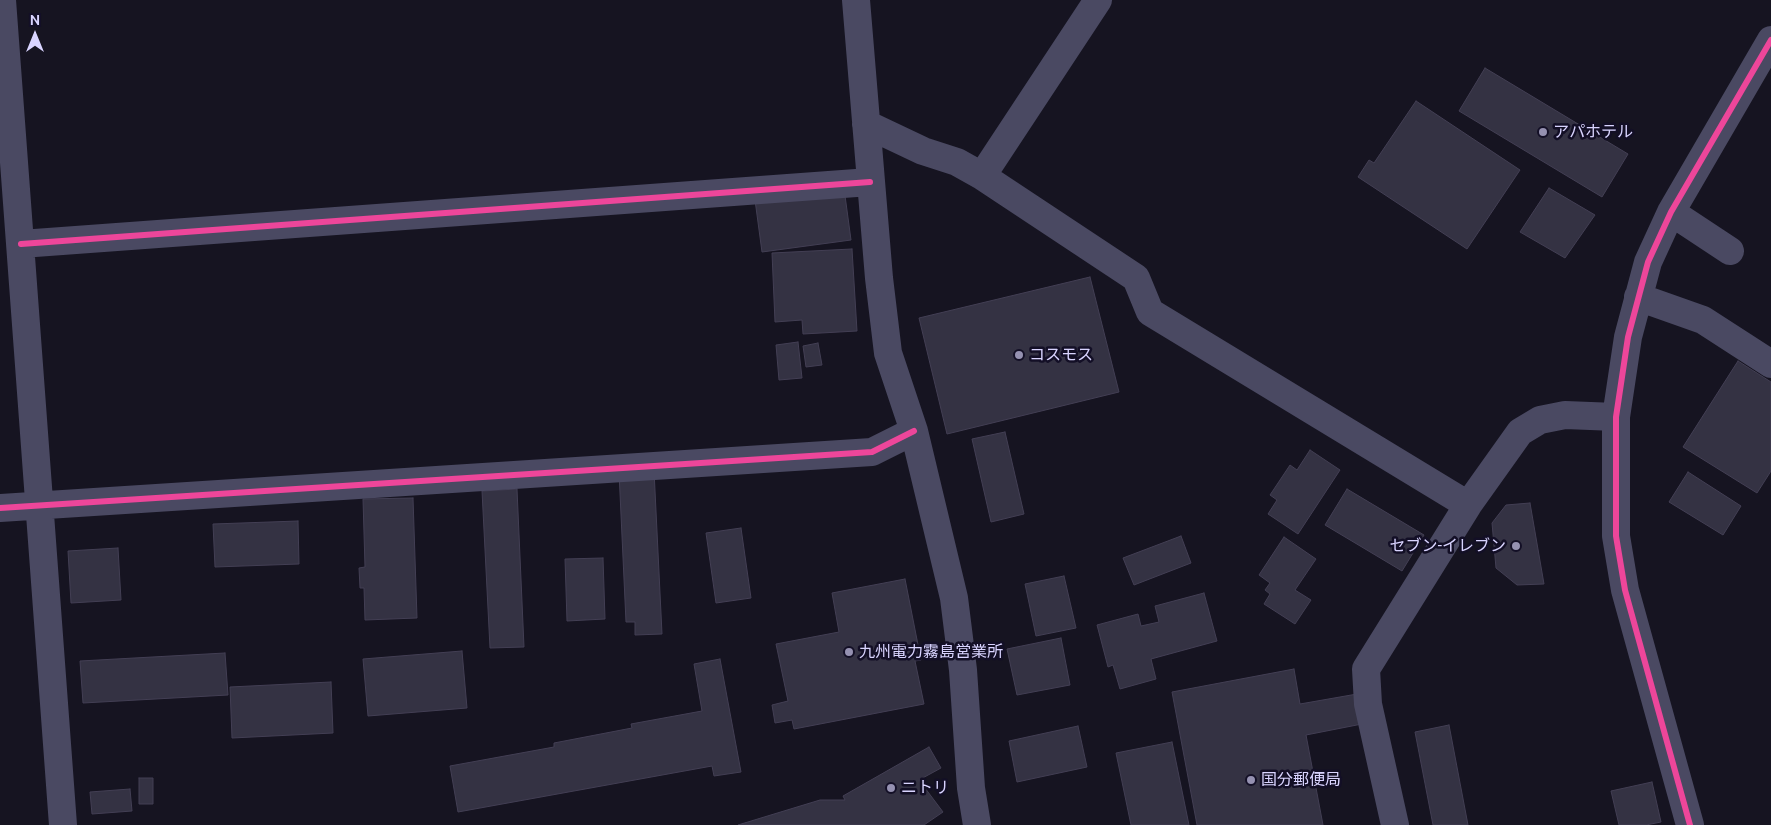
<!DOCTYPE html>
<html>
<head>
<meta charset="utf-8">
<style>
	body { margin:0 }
	#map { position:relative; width:1771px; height:825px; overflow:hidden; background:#161421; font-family:Ubuntu,sans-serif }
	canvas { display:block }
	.north { position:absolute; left:10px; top:10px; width:50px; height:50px; -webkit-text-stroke:4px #130f26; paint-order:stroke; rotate:0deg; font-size:14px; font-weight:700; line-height:20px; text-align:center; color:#d9d4ff }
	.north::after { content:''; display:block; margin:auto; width:18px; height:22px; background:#d9d4ff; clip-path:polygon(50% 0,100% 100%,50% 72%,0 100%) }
</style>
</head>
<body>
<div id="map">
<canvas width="1771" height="825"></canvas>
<div class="north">N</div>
</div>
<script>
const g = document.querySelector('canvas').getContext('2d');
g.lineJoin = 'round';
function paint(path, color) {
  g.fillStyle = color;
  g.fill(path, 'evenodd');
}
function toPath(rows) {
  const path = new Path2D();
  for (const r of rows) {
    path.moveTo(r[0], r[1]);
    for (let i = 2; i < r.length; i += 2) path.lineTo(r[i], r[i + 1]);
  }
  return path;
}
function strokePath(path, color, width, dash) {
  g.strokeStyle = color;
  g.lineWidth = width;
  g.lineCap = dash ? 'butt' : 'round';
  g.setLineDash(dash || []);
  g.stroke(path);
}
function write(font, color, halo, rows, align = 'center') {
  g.font = font + ' Ubuntu,"Noto Sans JP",sans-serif';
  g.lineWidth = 5;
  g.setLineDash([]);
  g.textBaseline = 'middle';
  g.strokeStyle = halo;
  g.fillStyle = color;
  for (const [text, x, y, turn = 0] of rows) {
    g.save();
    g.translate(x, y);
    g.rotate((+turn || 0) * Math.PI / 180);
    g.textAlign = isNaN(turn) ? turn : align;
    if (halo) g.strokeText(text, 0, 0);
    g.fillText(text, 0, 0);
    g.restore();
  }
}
const building = toPath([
	[1485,68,1628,154,1602,197,1459,111,1485,68],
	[1416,101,1520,170,1467,249,1358,177,1369,160,1374,163,1416,101],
	[844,188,851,240,762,252,755,200,844,188],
	[1549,188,1595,215,1565,258,1520,232,1549,188],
	[852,249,857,331,803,334,802,320,775,322,772,253,852,249],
	[1090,277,1119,392,947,434,919,318,1090,277],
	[798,342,802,378,779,380,776,345,798,342],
	[818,343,822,365,806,367,803,346,818,343],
	[1738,361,1771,382,1771,471,1757,493,1683,447,1738,361],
	[1005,432,1024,514,991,522,972,439,1005,432],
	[1310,450,1340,470,1298,534,1268,514,1277,500,1270,495,1290,465,1297,470,1310,450],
	[654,470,662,634,635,635,635,622,626,622,619,472,654,470],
	[1688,472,1741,506,1723,535,1669,502,1688,472],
	[517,489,524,647,490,648,482,491,517,489],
	[1347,489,1424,535,1402,571,1325,525,1347,489],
	[413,498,417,618,365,620,364,588,360,588,359,568,365,567,363,499,413,498],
	[1530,503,1544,584,1517,585,1496,568,1492,523,1506,505,1530,503],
	[298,521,299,564,215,567,213,524,298,521],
	[741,528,751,598,716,603,706,533,741,528],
	[1181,536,1191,563,1134,585,1123,558,1181,536],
	[1284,537,1316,559,1295,590,1311,600,1295,624,1264,604,1270,594,1265,590,1270,583,1259,575,1284,537],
	[118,548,121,600,71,603,68,551,118,548],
	[603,558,605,619,567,621,565,559,603,558],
	[1064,576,1076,628,1036,636,1025,584,1064,576],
	[905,579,921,660,915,661,924,704,794,729,792,720,775,723,772,705,788,701,776,644,839,632,832,593,905,579],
	[1204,593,1217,641,1151,659,1156,679,1120,689,1113,665,1108,667,1097,625,1138,614,1141,626,1159,622,1155,606,1204,593],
	[1061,638,1070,685,1017,695,1007,649,1061,638],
	[462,651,467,708,368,716,363,659,462,651],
	[225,653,228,695,83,703,80,661,225,653],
	[720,659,741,772,714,776,712,766,458,812,450,766,554,747,554,743,632,728,631,724,702,711,694,664,720,659],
	[1294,669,1300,704,1357,694,1362,724,1306,735,1323,825,1197,825,1172,692,1294,669],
	[331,682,333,733,232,738,230,687,331,682],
	[1449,725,1468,825,1433,825,1415,732,1449,725],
	[1078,726,1087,767,1017,782,1009,741,1078,726],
	[1172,742,1189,825,1131,825,1116,753,1172,742],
	[929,747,941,768,919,780,943,812,924,825,738,825,820,800,845,800,843,796,929,747],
	[139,778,153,778,153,804,139,804,139,778],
	[1652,782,1661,822,1646,825,1619,825,1611,791,1652,782],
	[130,789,132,811,92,814,90,792,130,789]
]);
const minor = toPath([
	[2,0,63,825],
	[856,0,879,278,888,353,914,431,954,598,963,670,971,788,977,825],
	[866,124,923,151,957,162,982,176,1136,278,1150,312,1468,505],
	[982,176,1098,0],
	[1671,212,1730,251],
	[21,244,870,182],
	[1638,297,1703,320,1771,364],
	[0,508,872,452,914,431],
	[1395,825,1368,704,1366,669,1468,505,1520,432,1540,420,1565,415,1616,417],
	[1690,825,1625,590,1616,536,1616,417,1628,337,1648,262,1671,212,1771,40]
]);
const cycleway = toPath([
	[21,244,870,182],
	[0,508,872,452,914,431],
	[1690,825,1625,590,1616,536,1616,417,1628,337,1648,262,1671,212,1771,40]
]);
const markers = [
	[1543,132,5,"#9591b1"],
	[1019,355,5,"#9591b1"],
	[1516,546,5,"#9591b1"],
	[849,652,5,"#9591b1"],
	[1251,780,5,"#9591b1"],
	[891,788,5,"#9591b1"]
];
const poiNames = [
	["アパホテル",1553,132],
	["コスモス",1029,355],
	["セブン-イレブン",1506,546,"right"],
	["九州電力霧島営業所",859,652],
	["国分郵便局",1261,780],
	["ニトリ",901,788]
];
paint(building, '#343243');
strokePath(building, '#433f54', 1);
strokePath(minor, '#4a4962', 28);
strokePath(cycleway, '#ed469a', 6);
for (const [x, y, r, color] of markers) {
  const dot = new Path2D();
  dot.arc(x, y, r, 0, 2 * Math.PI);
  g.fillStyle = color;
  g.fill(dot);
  strokePath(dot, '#130f26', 2);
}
write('16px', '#d9d4ff', '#130f26', poiNames, 'left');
</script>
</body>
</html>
